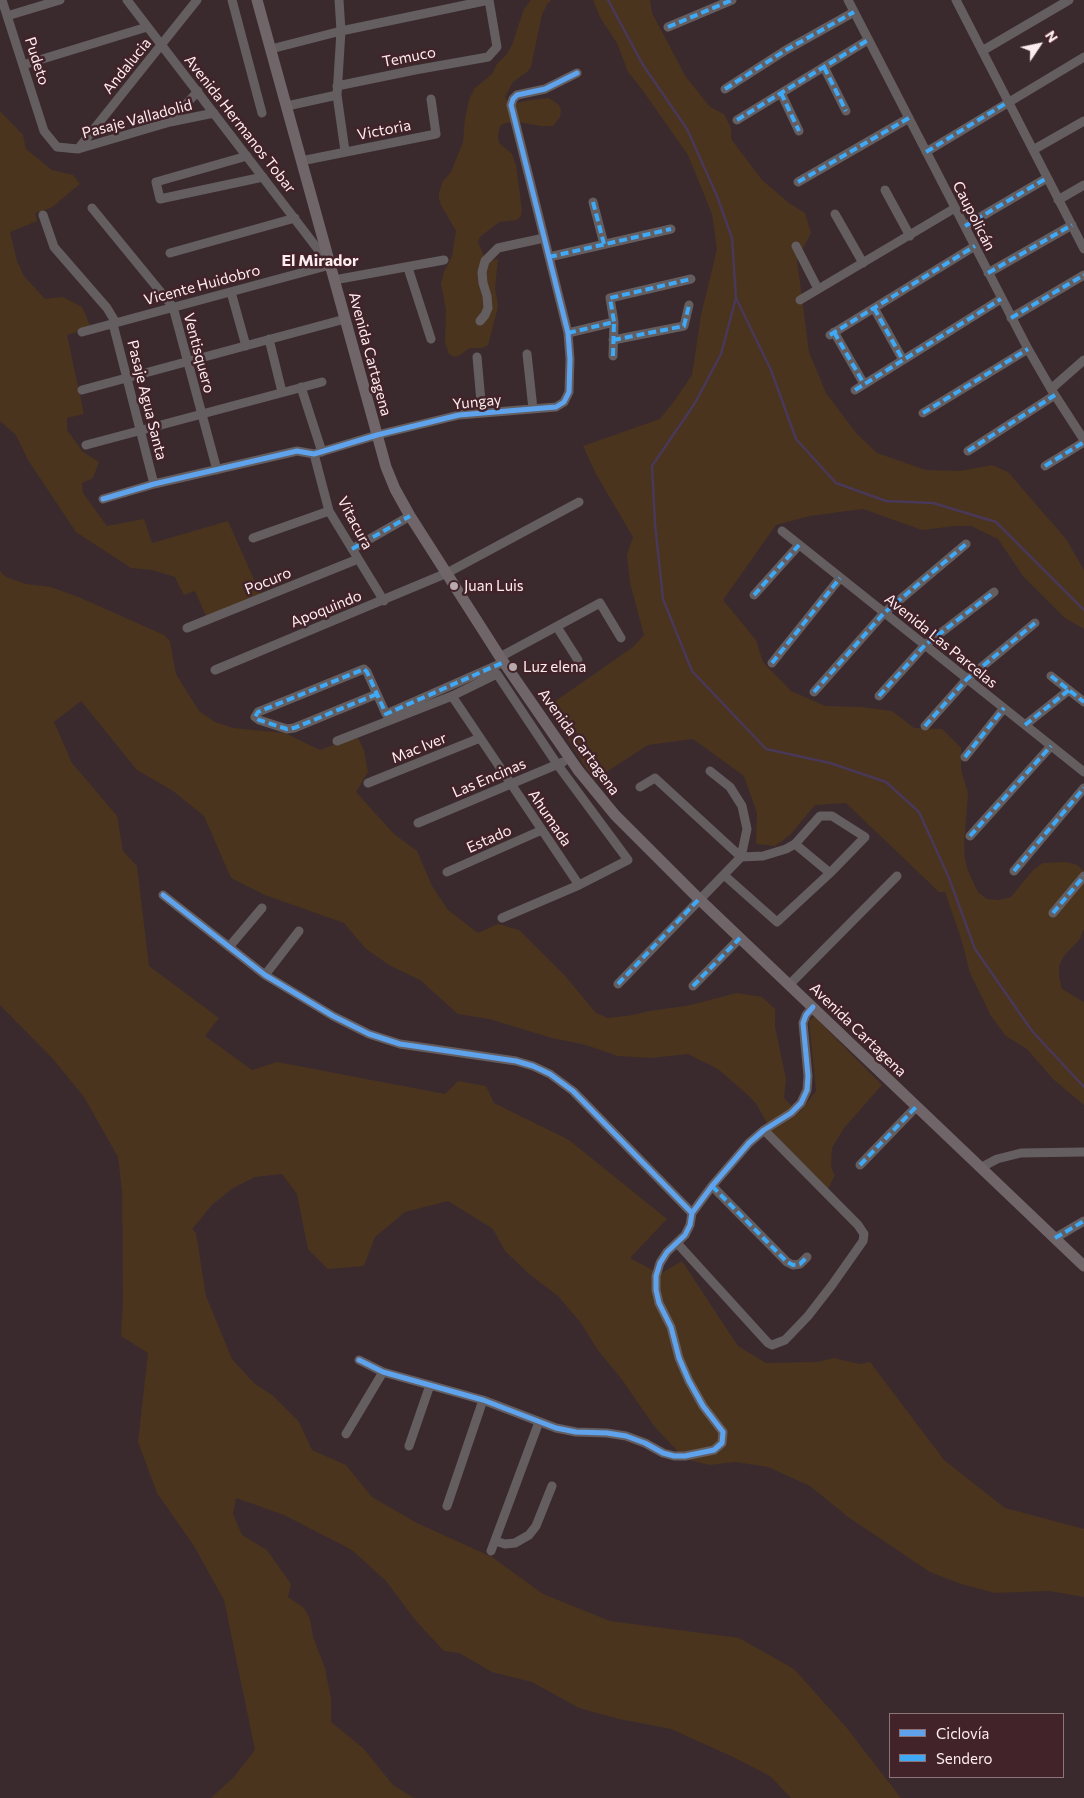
<!DOCTYPE html>
<html>
<head>
<meta charset="utf-8">
<style>
	body { margin:0 }
	#map { position:relative; width:1084px; height:1798px; overflow:hidden; background:#3a2a2d; font-family:Commissioner,sans-serif }
	canvas { display:block }
	.legend { position:absolute; left:889px; top:1713px; width:175px; height:65px; box-sizing:border-box; background:#412329; border:1px solid #8d7479; margin:0; padding:6px 9px; list-style:none; font-size:15px; color:#feedf0 }
	.legend li { display:flex; align-items:center; gap:10px; height:25px }
	.legend b { width:25px; border:1px solid #8d7479 }
	.north { position:absolute; left:1014px; top:20px; width:50px; height:50px; -webkit-text-stroke:4px #412329; paint-order:stroke; rotate:56deg; font-size:14px; font-weight:700; line-height:20px; text-align:center; color:#feedf0 }
	.north::after { content:''; display:block; margin:auto; width:18px; height:22px; background:#feedf0; clip-path:polygon(50% 0,100% 100%,50% 72%,0 100%) }
</style>
</head>
<body>
<div id="map">
<canvas width="1084" height="1798"></canvas>
<ul class="legend">
<li><b style="height:6px;background:#60a3ed"></b>Ciclovía</li>
<li><b style="height:6px;background:#3fa9f5"></b>Sendero</li>
</ul>
<div class="north">N</div>
</div>
<script>
const g = document.querySelector('canvas').getContext('2d');
g.lineJoin = 'round';
function paint(path, color) {
  g.fillStyle = color;
  g.fill(path, 'evenodd');
}
function toPath(rows) {
  const path = new Path2D();
  for (const r of rows) {
    path.moveTo(r[0], r[1]);
    for (let i = 2; i < r.length; i += 2) path.lineTo(r[i], r[i + 1]);
  }
  return path;
}
function strokePath(path, color, width, dash) {
  g.strokeStyle = color;
  g.lineWidth = width;
  g.lineCap = dash ? 'butt' : 'round';
  g.setLineDash(dash || []);
  g.stroke(path);
}
function write(font, color, halo, rows, align = 'center') {
  g.font = font + ' Commissioner,sans-serif';
  g.lineWidth = 5;
  g.setLineDash([]);
  g.textBaseline = 'middle';
  g.strokeStyle = halo;
  g.fillStyle = color;
  for (const [text, x, y, turn = 0] of rows) {
    g.save();
    g.translate(x, y);
    g.rotate((+turn || 0) * Math.PI / 180);
    g.textAlign = isNaN(turn) ? turn : align;
    if (halo) g.strokeText(text, 0, 0);
    g.fillText(text, 0, 0);
    g.restore();
  }
}
const green = toPath([
	[531,0,551,0,547,4,542,15,531,67,527,72,513,82,505,97,509,102,517,103,531,100,549,98,559,105,561,111,560,117,553,126,541,126,518,122,505,123,500,126,498,137,499,143,512,154,516,165,522,210,521,216,517,220,499,222,480,237,478,242,484,256,492,260,498,259,495,288,498,305,497,311,488,345,482,348,470,348,460,355,454,357,449,354,445,342,446,310,441,284,444,272,452,256,456,231,441,205,439,199,439,193,443,181,451,172,463,142,465,118,469,100,474,89,492,74,497,64,506,55,512,45,524,9],
	[593,0,650,0,652,13,686,77,710,107,724,114,731,128,731,139,762,180,789,203,805,213,811,233,797,260,809,352,826,393,857,434,877,453,926,470,960,471,992,465,1008,472,1066,539,1084,570,1084,629,1065,618,1023,576,998,539,971,526,955,526,922,530,863,509,810,516,776,525,723,600,756,640,763,662,791,691,825,706,862,707,892,711,914,728,942,729,961,748,961,770,968,793,964,846,965,859,968,871,978,892,987,899,999,900,1011,897,1034,869,1043,863,1066,862,1077,865,1084,871,1084,929,1080,939,1064,956,1059,966,1059,977,1062,989,1084,1002,1084,1105,1053,1079,1027,1049,1006,1036,991,1016,970,973,961,938,945,892,939,892,846,803,815,805,790,835,775,846,756,844,757,813,744,776,693,739,648,745,594,780,547,707,633,647,644,635,630,583,627,555,633,537,596,474,583,446,660,419,675,400,692,375,701,315,717,249,712,214,688,155,641,88,628,72,617,43,601,19],
	[0,111,23,135,26,149,52,170,73,175,80,184,51,208,35,213,37,221,10,232,17,261,24,276,45,299,63,297,82,307,91,327,67,335,84,414,67,418,67,430,83,452,99,462,93,478,82,483,83,493,107,526,144,519,152,543,228,521,261,595,206,616,195,591,184,595,175,577,152,570,131,568,76,532,28,460,16,435,0,421],
	[0,571,6,577,26,584,51,587,81,598,164,635,170,641,176,674,199,711,215,722,233,728,285,733,320,750,349,739,358,738,364,750,368,772,356,792,394,834,417,851,432,886,448,910,478,933,498,924,519,930,566,977,596,1013,608,1018,633,1015,649,1011,686,1006,737,993,762,997,775,1009,775,1027,786,1079,784,1098,799,1113,816,1091,809,1021,814,1016,882,1085,844,1128,832,1148,831,1168,835,1175,828,1189,772,1132,757,1105,749,1096,718,1069,688,1054,651,1058,618,1056,586,1045,552,1038,489,1019,458,1014,420,980,389,965,365,948,344,923,265,895,231,878,204,816,173,791,137,770,81,701,54,722,72,763,117,816,123,851,137,866,149,966,219,1018,205,1036,252,1070,277,1062,445,1094,458,1081,486,1086,494,1103,569,1140,667,1219,630,1258,660,1274,682,1261,738,1346,766,1363,817,1362,834,1358,859,1364,870,1362,944,1460,1005,1508,1084,1529,1084,1597,1049,1591,995,1593,961,1584,930,1572,848,1517,810,1486,768,1467,735,1462,709,1465,685,1459,654,1426,623,1381,597,1349,581,1323,558,1296,528,1273,505,1251,493,1229,448,1201,405,1212,375,1237,364,1266,328,1269,308,1249,297,1194,282,1174,255,1177,233,1188,212,1205,192,1229,196,1233,206,1296,232,1359,255,1384,272,1395,299,1422,312,1450,346,1465,372,1497,417,1523,492,1557,543,1594,610,1621,739,1638,794,1669,846,1727,901,1798,791,1798,770,1776,733,1757,671,1729,619,1719,579,1708,532,1682,492,1672,459,1653,444,1651,416,1621,386,1581,352,1550,284,1515,236,1498,233,1514,242,1535,267,1550,291,1584,288,1597,304,1608,310,1619,313,1637,325,1668,331,1699,331,1722,363,1748,393,1785,414,1798,211,1798,233,1778,255,1750,224,1600,194,1546,157,1493,138,1442,148,1353,121,1336,123,1298,122,1191,118,1157,84,1097,54,1060,0,1005]
]);
const stream = toPath([
	[608,0,643,65,687,129,717,196,732,238,736,298,721,354,695,403,652,466,655,524,663,599,692,671,766,749,830,763,886,782,919,812,949,878,975,949,1032,1031,1084,1087],
	[736,298,771,370,796,439,836,483,886,501,933,503,996,522,1084,610]
]);
const minor = toPath([
	[2,0,44,131,57,147,78,149,170,122,214,113],
	[232,0,262,113],
	[339,0,341,31,337,95,345,151],
	[848,0,1028,349,1051,389,1084,440],
	[956,0,1084,249],
	[7,16,60,0],
	[668,27,732,0],
	[271,49,341,31,489,0],
	[982,51,1069,0],
	[23,65,147,27],
	[824,67,846,111],
	[337,86,415,70,488,57,497,47,489,0],
	[725,89,786,50,854,12],
	[781,93,799,131],
	[287,106,337,95],
	[737,120,868,40],
	[170,122,198,91],
	[78,149,197,0],
	[1033,150,1084,121],
	[926,152,1084,57],
	[247,156,156,182,160,199,263,177],
	[301,161,436,134,431,99],
	[798,182,909,118],
	[885,190,910,236],
	[1058,200,1084,185],
	[593,202,604,244],
	[92,208,173,307,217,470],
	[835,214,863,263],
	[43,215,54,247,107,308,116,323],
	[965,226,1047,178],
	[796,246,818,289],
	[170,253,295,218],
	[549,257,671,229],
	[408,268,431,339],
	[988,273,1072,225],
	[334,280,444,260],
	[231,292,246,346],
	[800,300,955,208],
	[874,308,903,360],
	[1011,318,1084,275],
	[480,321,485,315,488,308,487,296,483,283,482,272,485,261,498,248,544,238],
	[113,324,154,484],
	[82,332,330,265,127,0],
	[834,332,864,384],
	[568,333,614,322,610,298,691,279],
	[830,335,975,246],
	[269,339,282,392],
	[613,340,684,326,689,305],
	[527,354,533,409],
	[613,356,614,322],
	[477,357,482,413],
	[301,387,322,452],
	[1051,389,1084,360],
	[82,390,345,319],
	[855,390,1001,299],
	[923,413,1028,349],
	[86,445,322,382],
	[968,451,1055,395],
	[314,454,329,511,384,601],
	[1045,466,1084,442],
	[103,499,154,484,297,451,314,454,377,435,459,415,556,407,564,402,569,392,570,359,568,333,511,105,513,99,517,95,545,89,577,73],
	[782,531,1084,772],
	[253,538,329,511],
	[352,549,410,516],
	[754,595,799,545],
	[557,627,578,660],
	[187,628,358,559],
	[500,657,600,603,621,638],
	[772,663,840,578],
	[215,670,447,573,579,502],
	[1051,676,1084,702],
	[814,692,884,613,966,544],
	[377,694,294,728,287,729,259,720,255,717,258,712,364,669,367,672,386,714,504,662],
	[452,696,579,885,502,918],
	[879,696,925,645,994,592],
	[1025,725,1069,690],
	[925,726,967,679,1035,623],
	[337,741,452,696,497,674,557,764,628,860,579,885],
	[965,757,1004,708],
	[710,771,730,787,742,806,747,829,741,857],
	[368,783,480,738],
	[640,787,655,778,741,857],
	[418,823,563,762],
	[970,836,1051,746],
	[795,844,830,873],
	[1014,871,1084,788],
	[447,872,542,830],
	[163,895,265,975,333,1016,369,1034,400,1044,516,1061,533,1066,550,1074,573,1091,692,1213,712,1186,749,1143,764,1130,791,1113,801,1103,807,1090,808,1076,803,1023,806,1015,813,1007],
	[1053,913,1084,876],
	[229,947,262,908],
	[265,975,299,931],
	[618,984,741,857,763,856,786,849,795,844,820,816,832,816,865,837,830,873,777,922,724,875],
	[789,985,897,876],
	[693,986,740,938],
	[860,1165,916,1107],
	[980,1168,997,1159,1021,1153,1084,1152],
	[712,1186,787,1262,793,1265,800,1264,807,1257],
	[1055,1238,1084,1221],
	[677,1243,768,1343,772,1345,785,1340,808,1316,832,1285,863,1241,864,1234,858,1225,764,1130],
	[359,1360,383,1372,483,1400,556,1428,576,1432,607,1433,626,1436,645,1443,663,1453,674,1456,685,1456,714,1450,722,1443,723,1432,703,1406,689,1381,679,1358,671,1327,659,1303,656,1290,656,1276,660,1263,667,1252,685,1235,690,1225,692,1213],
	[346,1434,383,1372],
	[409,1446,430,1385],
	[447,1506,483,1400],
	[495,1541,505,1544,515,1543,529,1535,536,1526,552,1486],
	[491,1551,539,1422]
]);
const major = toPath([
	[257,0,386,467,395,489,410,516,500,657,578,770,615,815,699,899,1084,1266]
]);
const quiet = toPath([
	[668,27,732,0],
	[824,67,846,111],
	[725,89,786,50,854,12],
	[781,93,799,131],
	[737,120,868,40],
	[926,152,1008,102],
	[798,182,909,118],
	[593,202,604,244],
	[965,226,1047,178],
	[549,257,671,229],
	[988,273,1072,225],
	[874,308,903,360],
	[1011,318,1084,275],
	[834,332,864,384],
	[568,333,614,322,610,298,691,279],
	[830,335,975,246],
	[613,340,684,326,689,305],
	[613,356,614,322],
	[855,390,1001,299],
	[923,413,1028,349],
	[968,451,1055,395],
	[1045,466,1084,442],
	[352,549,410,516],
	[754,595,799,545],
	[772,663,840,578],
	[1051,676,1084,702],
	[814,692,884,613,966,544],
	[377,694,294,728,287,729,259,720,255,717,258,712,364,669,367,672,386,714,504,662],
	[879,696,925,645,994,592],
	[1025,725,1069,690],
	[925,726,967,679,1035,623],
	[965,757,1004,708],
	[970,836,1051,746],
	[1014,871,1084,788],
	[1053,913,1084,876],
	[618,984,699,899],
	[693,986,740,938],
	[860,1165,916,1107],
	[712,1186,787,1262,793,1265,800,1264,807,1257],
	[1055,1238,1084,1221]
]);
const cycleway = toPath([
	[103,499,154,484,297,451,314,454,377,435,459,415,556,407,564,402,569,392,570,359,568,333,511,105,513,99,517,95,545,89,577,73],
	[163,895,265,975,333,1016,369,1034,400,1044,516,1061,533,1066,550,1074,573,1091,692,1213,712,1186,749,1143,764,1130,791,1113,801,1103,807,1090,808,1076,803,1023,806,1015,813,1007],
	[359,1360,383,1372,483,1400,556,1428,576,1432,607,1433,626,1436,645,1443,663,1453,674,1456,685,1456,714,1450,722,1443,723,1432,703,1406,689,1381,679,1358,671,1327,659,1303,656,1290,656,1276,660,1263,667,1252,685,1235,690,1225,692,1213]
]);
const markers = [
	[454,586,5,"#b9a9ac"],
	[513,667,5,"#b9a9ac"]
];
const streetNames = [
	["Temuco",409,57,-11],
	["Pudeto",37,61,72],
	["Andalucia",127,66,-51],
	["Pasaje Valladolid",137,119,-15],
	["Avenida Hermanos Tobar",240,124,52],
	["Victoria",384,130,-11],
	["Caupolicán",974,216,63],
	["Vicente Huidobro",202,285,-15],
	["Ventisquero",199,353,75],
	["Avenida Cartagena",370,354,75],
	["Pasaje Agua Santa",147,400,76],
	["Yungay",477,402,-6],
	["Vitacura",355,523,62],
	["Pocuro",268,581,-22],
	["Apoquindo",326,609,-22],
	["Avenida Las Parcelas",941,641,39],
	["Avenida Cartagena",579,742,54],
	["Mac Iver",419,748,-22],
	["Las Encinas",489,778,-23],
	["Ahumada",550,818,56],
	["Estado",489,839,-24],
	["Avenida Cartagena",858,1030,44]
];
const poiNames = [
	["Juan Luis",464,586],
	["Luz elena",523,667]
];
const neighbourhoodNames = [
	["El Mirador",320,261]
];
paint(green, '#4a341e');
strokePath(stream, '#493858', 2.5);
strokePath(minor, '#645e61', 9);
strokePath(major, '#70666a', 11);
strokePath(quiet, '#3fa9f5', 4, [8, 4]);
strokePath(cycleway, '#60a3ed', 5);
for (const [x, y, r, color] of markers) {
  const dot = new Path2D();
  dot.arc(x, y, r, 0, 2 * Math.PI);
  g.fillStyle = color;
  g.fill(dot);
  strokePath(dot, '#412329', 2);
}
write('15px', '#feedf0', '#412329', streetNames);
write('15px', '#feedf0', '#412329', poiNames, 'left');
write('bold 16px', '#feedf0', '#412329', neighbourhoodNames);
</script>
</body>
</html>
